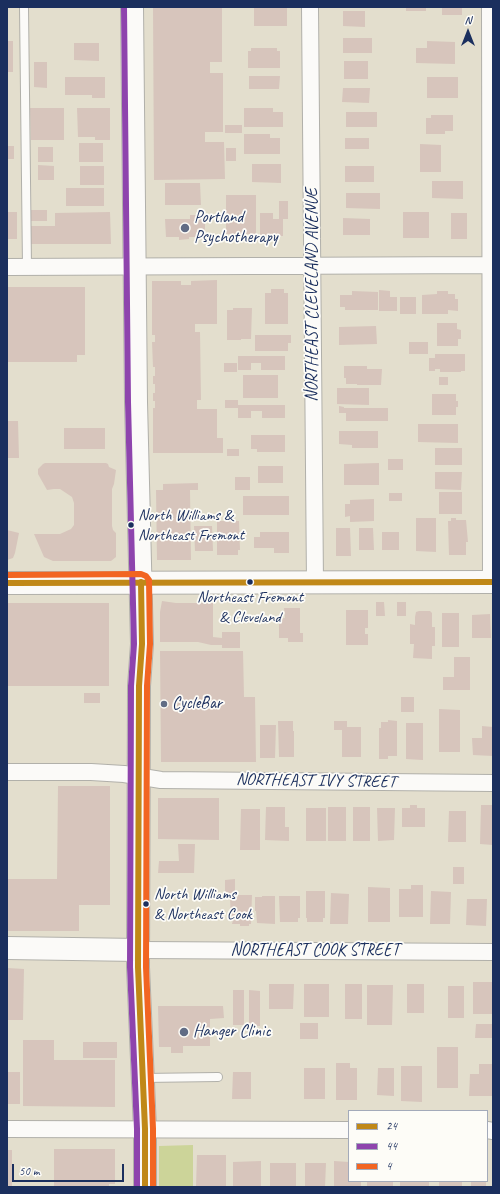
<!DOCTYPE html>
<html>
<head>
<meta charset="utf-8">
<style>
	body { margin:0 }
	#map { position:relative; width:500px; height:1194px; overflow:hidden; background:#e3decd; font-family:Caveat,sans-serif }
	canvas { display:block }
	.frame { position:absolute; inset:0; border:8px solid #1b2f5e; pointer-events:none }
	.legend { position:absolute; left:348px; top:1110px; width:140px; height:72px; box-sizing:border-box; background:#fdfcf7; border:1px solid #a3aaba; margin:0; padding:5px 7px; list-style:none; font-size:12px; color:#1b2f5e }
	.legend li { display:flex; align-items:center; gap:8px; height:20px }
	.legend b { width:20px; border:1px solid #a3aaba }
	.north { position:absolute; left:448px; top:12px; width:40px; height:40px; -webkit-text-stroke:3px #fdfcf7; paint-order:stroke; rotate:0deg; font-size:11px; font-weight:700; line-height:16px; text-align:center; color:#1b2f5e }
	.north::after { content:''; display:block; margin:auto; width:14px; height:18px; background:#1b2f5e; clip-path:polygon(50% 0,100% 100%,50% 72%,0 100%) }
	.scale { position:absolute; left:12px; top:1164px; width:112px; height:18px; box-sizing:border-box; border:2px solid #1b2f5e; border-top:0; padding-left:5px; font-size:12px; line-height:14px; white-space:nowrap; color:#1b2f5e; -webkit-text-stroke:3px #fdfcf7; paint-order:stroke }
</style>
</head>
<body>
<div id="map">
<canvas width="500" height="1194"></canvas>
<div class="frame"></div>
<ul class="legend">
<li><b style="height:5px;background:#c08818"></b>24</li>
<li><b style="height:5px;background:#8e44ad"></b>44</li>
<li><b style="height:5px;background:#f26522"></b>4</li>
</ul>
<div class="north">N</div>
<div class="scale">50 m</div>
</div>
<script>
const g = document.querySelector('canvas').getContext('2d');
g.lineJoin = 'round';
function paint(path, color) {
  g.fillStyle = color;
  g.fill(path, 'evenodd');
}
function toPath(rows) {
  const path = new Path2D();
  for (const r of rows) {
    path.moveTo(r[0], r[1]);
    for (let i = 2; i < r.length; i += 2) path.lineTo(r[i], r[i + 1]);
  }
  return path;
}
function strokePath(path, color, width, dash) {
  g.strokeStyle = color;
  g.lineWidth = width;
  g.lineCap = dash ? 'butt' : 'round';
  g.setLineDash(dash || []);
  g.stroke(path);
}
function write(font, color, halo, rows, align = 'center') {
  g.font = font + ' Caveat,sans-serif';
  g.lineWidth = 3.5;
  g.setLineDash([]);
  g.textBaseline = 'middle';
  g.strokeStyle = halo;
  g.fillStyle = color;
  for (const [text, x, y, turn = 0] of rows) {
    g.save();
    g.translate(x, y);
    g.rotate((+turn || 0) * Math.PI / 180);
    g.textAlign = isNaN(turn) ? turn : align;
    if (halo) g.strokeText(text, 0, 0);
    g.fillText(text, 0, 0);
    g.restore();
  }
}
const green = toPath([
	[193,1145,193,1187,159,1187,159,1146]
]);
const building = toPath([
	[153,7,222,7,222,62,210,62,210,73,223,73,223,132,205,132,205,142,224,142,225,179,154,180],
	[254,7,287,7,287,26,254,26],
	[406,7,426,7,426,11,406,11],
	[442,7,462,7,462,15,442,15],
	[343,11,365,11,365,27,343,26],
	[343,38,372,38,372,53,343,53],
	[7,41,13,41,13,72,7,72],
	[427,41,455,42,455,64,416,63,416,48,427,48],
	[74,43,99,43,99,61,74,60],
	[251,48,277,48,277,51,280,51,280,68,248,68,248,51,251,51],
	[344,61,368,61,368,79,344,79],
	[34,62,47,62,47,88,34,87],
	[249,76,280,76,279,89,249,89],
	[65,77,105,77,105,98,92,98,92,95,65,95],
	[427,77,458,77,458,98,427,98],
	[343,88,370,88,369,103,342,102],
	[30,108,64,108,64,140,31,140],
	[77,108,110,108,110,140,95,140,95,137,78,137],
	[244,108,273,108,273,112,283,112,283,127,244,127],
	[346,112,377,112,377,127,346,127],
	[431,115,453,115,453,131,445,131,445,134,426,134,426,118,431,118],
	[225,125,242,125,242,133,225,133],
	[244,134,270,134,270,138,280,138,280,154,244,154],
	[345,138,369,138,369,149,345,149],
	[79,143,103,143,103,162,79,162],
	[420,144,441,145,441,172,420,172],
	[7,146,14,146,14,159,7,159],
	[38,147,53,147,53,162,38,162],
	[226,148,236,148,236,161,226,161],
	[252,164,281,164,281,183,252,182],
	[38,165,54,166,54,180,38,180],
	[80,166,104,166,104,185,80,185],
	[345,166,374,166,374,182,345,182],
	[432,181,463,181,463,199,432,198],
	[165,183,200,183,201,205,165,205],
	[66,188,104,188,104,206,66,206],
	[346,193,380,193,380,209,346,208],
	[226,195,256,195,256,234,226,234],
	[279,201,288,201,288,219,283,219,283,236,260,236,260,213,273,213,273,219,279,219],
	[31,210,47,210,47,221,31,221],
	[7,212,17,212,17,239,7,239],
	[110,212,111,244,31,244,31,226,55,226,55,213],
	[403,212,429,212,429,238,403,238],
	[451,213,467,213,467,239,451,239],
	[190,215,205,215,205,237,189,237,189,239,179,240,179,237,166,237,165,219,190,219],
	[343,218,370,219,370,235,343,235],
	[217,280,217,324,195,324,195,332,200,332,201,400,197,400,197,409,217,409,217,438,223,438,223,453,153,453,153,408,155,408,155,401,153,401,153,393,155,393,155,384,153,384,153,376,155,376,155,367,153,367,152,342,155,342,155,335,152,335,152,281,181,281,181,285,191,285,191,281],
	[7,287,85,287,85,355,77,355,77,362,7,362],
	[271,289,284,289,284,293,288,293,288,324,265,324,265,293,271,293],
	[379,290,390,291,390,297,397,297,397,311,379,311],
	[352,291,378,292,378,310,345,310,345,307,340,307,340,295,352,295],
	[437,291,448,291,448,294,455,294,455,299,458,299,458,311,448,310,448,314,422,314,422,295,437,294],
	[400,297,416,297,416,314,400,314],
	[233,308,252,308,251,339,241,339,241,340,227,340,227,310,233,310],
	[437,323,457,323,457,329,461,330,461,339,458,339,458,346,437,346],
	[376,326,377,344,339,345,339,327],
	[255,335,291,335,291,343,288,343,288,351,255,351],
	[409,342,428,342,428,354,409,354],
	[435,354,465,354,465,371,461,371,461,372,440,372,440,369,435,369,435,371,429,371,429,358,435,358],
	[238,356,285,356,285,370,261,370,261,363,251,363,251,370,238,370],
	[224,363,237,363,237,372,224,372],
	[344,366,367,366,367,369,382,369,381,385,357,385,357,384,346,384,346,378,344,378],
	[243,375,278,375,278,398,243,398],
	[439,377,448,377,448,385,439,385],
	[337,388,369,388,369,405,337,404],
	[432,394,456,394,456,401,458,401,458,407,456,407,456,415,432,415],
	[225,400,238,400,238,405,285,405,285,418,262,418,262,411,251,411,251,418,238,418,238,408,225,408],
	[339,406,344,407,344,408,388,408,388,421,346,421,346,413,339,413],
	[7,421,18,421,19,458,7,458],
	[418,424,458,424,458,443,418,442],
	[64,428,105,428,105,449,64,449],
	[339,431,378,431,378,448,352,448,352,445,339,444],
	[251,435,285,435,285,452,257,452,257,449,251,449],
	[435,448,462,448,462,465,435,465],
	[227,449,239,449,239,456,227,456],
	[388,459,403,459,403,470,388,470],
	[45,463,106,463,108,464,109,467,116,470,114,484,112,489,112,526,113,530,116,533,116,557,111,561,53,561,44,557,34,534,60,534,71,529,74,525,74,503,72,497,60,489,54,489,47,490,38,474,38,469,43,464],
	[379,463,379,485,344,485,344,464],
	[258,466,283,466,283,483,258,483],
	[435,472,462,472,461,490,435,489],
	[235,477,250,477,250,490,235,490],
	[198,483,198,490,190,490,191,560,157,560,156,490,163,490,163,484],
	[439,492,462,492,462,514,439,514],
	[389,493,402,493,402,501,389,501],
	[243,496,289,496,289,515,243,515],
	[374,499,374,521,350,522,350,516,345,517,345,504,350,504,350,500],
	[416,518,436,518,436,552,416,551],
	[451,518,456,518,456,520,466,520,468,542,466,542,466,555,449,555,448,521,451,521],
	[217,521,239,521,240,550,238,550,238,555,217,555],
	[194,526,212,526,213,551,195,551],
	[336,528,350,528,351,556,336,556],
	[359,528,373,528,374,550,359,550],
	[7,530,19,533,15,553,13,558,7,560],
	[260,532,289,532,289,553,274,553,274,548,254,548,254,537,260,537],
	[382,532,399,532,399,550,382,550],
	[162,601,176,603,213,603,213,637,222,638,222,632,240,632,240,648,222,648,222,645,211,645,198,642,160,642,160,612],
	[376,602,384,602,385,616,376,616],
	[397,602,406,602,406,616,397,616],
	[7,603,109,603,109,686,7,686],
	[284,608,300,608,300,633,303,633,303,642,288,642,288,638,279,638,279,618,285,618],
	[346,610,368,610,368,628,365,628,365,634,368,634,368,645,346,645],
	[419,611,430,611,432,613,432,627,435,627,435,646,432,646,432,659,413,658,414,644,410,644,410,624,415,625,415,617,416,612],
	[442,613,459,613,459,647,442,647],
	[490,614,491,638,472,638,472,615],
	[160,651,243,651,244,697,255,697,256,762,161,762],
	[454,657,470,657,470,690,443,690,443,677,454,677],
	[84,693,100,693,100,703,84,703],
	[401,697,414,697,414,712,401,712],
	[439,709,460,710,460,752,439,752],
	[388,720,397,721,397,756,388,756,388,759,379,759,379,728,381,728,381,722,388,722],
	[278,721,293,721,293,731,294,731,294,757,279,757],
	[334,721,347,721,347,727,361,727,361,757,342,757,342,730,334,730],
	[406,723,423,723,423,760,406,759],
	[260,725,276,725,275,758,260,758],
	[482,726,493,727,493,756,473,755,472,738,482,738],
	[58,786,110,786,110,905,79,905,79,931,7,931,7,879,57,879],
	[158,798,219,798,219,840,158,839],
	[410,805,417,805,417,808,425,808,425,827,402,827,402,808,410,808],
	[481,805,493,805,493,845,480,844],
	[266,807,285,807,285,827,289,827,289,841,265,840],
	[328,807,346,807,346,841,328,841],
	[353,807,370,807,370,841,353,841],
	[306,808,326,808,326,841,306,841],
	[377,808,395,808,394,840,378,841],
	[241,809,260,809,260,850,240,850],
	[449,811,466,811,466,842,448,842],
	[178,844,195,844,194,873,158,873,159,861,179,861],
	[453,867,464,867,464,884,453,884],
	[235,879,235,894,225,894,225,880],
	[411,885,423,885,423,917,399,917,399,889,411,889],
	[368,887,390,888,390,922,368,922],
	[306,891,325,891,325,918,323,918,323,922,307,922,307,918,306,918],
	[431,891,451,892,450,924,430,924],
	[331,893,349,894,348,924,330,924],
	[238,895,252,895,251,924,249,924,249,926,240,926,240,924,232,924,233,920,231,920,230,897,238,897],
	[262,896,275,896,275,924,257,923,256,911,255,911,255,897,262,897],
	[279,896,300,896,300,918,298,918,298,922,280,922],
	[467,899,487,899,486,926,466,925],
	[7,968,24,969,23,1020,7,1020],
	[473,982,493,982,493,1014,473,1014],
	[269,984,294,984,293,1009,269,1009],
	[304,984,329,984,329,1017,304,1017],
	[345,984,362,984,362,1019,345,1019],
	[407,984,424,984,424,1013,407,1013],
	[367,985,393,985,392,1025,367,1025],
	[448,986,464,986,464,1018,448,1018],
	[233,990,244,990,244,1025,233,1025],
	[249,990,260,991,260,1026,249,1026],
	[158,1006,223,1006,224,1018,210,1019,210,1046,183,1046,183,1053,171,1053,171,1047,159,1047],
	[300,1023,318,1023,318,1039,300,1039],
	[476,1024,493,1024,493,1038,475,1038],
	[23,1040,54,1040,54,1060,115,1060,115,1107,23,1106],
	[83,1042,117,1042,117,1058,83,1058],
	[437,1047,458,1047,458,1088,437,1088],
	[336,1063,350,1063,350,1068,357,1068,357,1100,336,1100],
	[479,1064,493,1064,493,1096,469,1096,470,1074,479,1074],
	[401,1066,422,1066,422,1102,401,1101],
	[304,1068,325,1068,325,1099,304,1099],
	[378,1068,394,1068,394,1096,377,1095],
	[7,1072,20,1072,20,1104,7,1104],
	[233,1072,251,1072,251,1099,232,1099],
	[54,1149,115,1149,115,1184,109,1184,109,1187,54,1187],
	[7,1150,12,1150,12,1187,7,1187],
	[197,1155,226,1155,226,1187,196,1187],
	[261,1161,261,1187,233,1187,233,1162],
	[334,1161,349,1162,349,1181,361,1181,361,1187,334,1187],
	[270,1163,296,1163,296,1187,270,1187],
	[305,1163,326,1163,325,1187,305,1187],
	[367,1181,393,1181,393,1187,367,1187],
	[400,1181,429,1181,429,1187,400,1187],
	[439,1181,462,1181,462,1187,439,1187],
	[471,1181,486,1181,486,1187,471,1187]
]);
const lane = toPath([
	[24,7,27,267],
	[143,1078,218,1077]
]);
const street = toPath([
	[310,7,315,583],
	[490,7,491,582],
	[7,267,493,265],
	[7,772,91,772,124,774,161,780,493,783],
	[138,950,493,952],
	[7,1129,349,1130],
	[487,1130,493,1131]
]);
const secondary = toPath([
	[132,7,136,402,142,644,139,686,138,967,145,1129,145,1187],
	[7,583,493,582],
	[7,948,138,950]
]);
const bus1 = toPath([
	[141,582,142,644,139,686,138,967,145,1129,145,1187],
	[7,583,493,582]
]);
const bus2 = toPath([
	[124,7,128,402,134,644,131,686,130,967,137,1129,137,1187]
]);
const bus3 = toPath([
	[7,575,141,574,146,576,149,580,150,644,147,686,146,967,153,1129,153,1187]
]);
const markers = [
	[185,228,5,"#616c85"],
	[131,525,3.5,"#1b2f5e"],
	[250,582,3.5,"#1b2f5e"],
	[164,704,4,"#616c85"],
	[146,904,3.5,"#1b2f5e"],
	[184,1032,5,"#616c85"]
];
const busNames = [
	["North Williams &",138,516],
	["Northeast Fremont",138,536],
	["Northeast Fremont",250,598,"center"],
	["& Cleveland",250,618,"center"],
	["North Williams",154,895],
	["& Northeast Cook",154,915]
];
const poiNames = [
	["Portland",194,218],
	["Psychotherapy",194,238],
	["CycleBar",172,704],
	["Hanger Clinic",193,1032]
];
const streetNames = [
	["NORTHEAST CLEVELAND AVENUE",313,295,-90],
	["NORTHEAST IVY STREET",316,781,1],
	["NORTHEAST COOK STREET",315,951]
];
paint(green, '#ccd499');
paint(building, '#d7c5bc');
strokePath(lane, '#b1b0aa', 10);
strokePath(street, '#b1b0aa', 18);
strokePath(secondary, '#b1b0aa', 24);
strokePath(lane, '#fbfaf8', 8);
strokePath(street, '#fbfaf8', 16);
strokePath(secondary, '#fbfaf8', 22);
strokePath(bus1, '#c08818', 6);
strokePath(bus2, '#8e44ad', 6);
strokePath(bus3, '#f26522', 6);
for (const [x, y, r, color] of markers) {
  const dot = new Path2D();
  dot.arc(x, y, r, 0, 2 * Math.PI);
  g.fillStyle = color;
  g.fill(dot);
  strokePath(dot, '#fdfcf7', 1.5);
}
write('16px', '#1b2f5e', '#fdfcf7', busNames, 'left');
write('17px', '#1b2f5e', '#fdfcf7', poiNames, 'left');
write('17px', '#1b2f5e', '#fdfcf7', streetNames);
</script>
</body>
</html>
